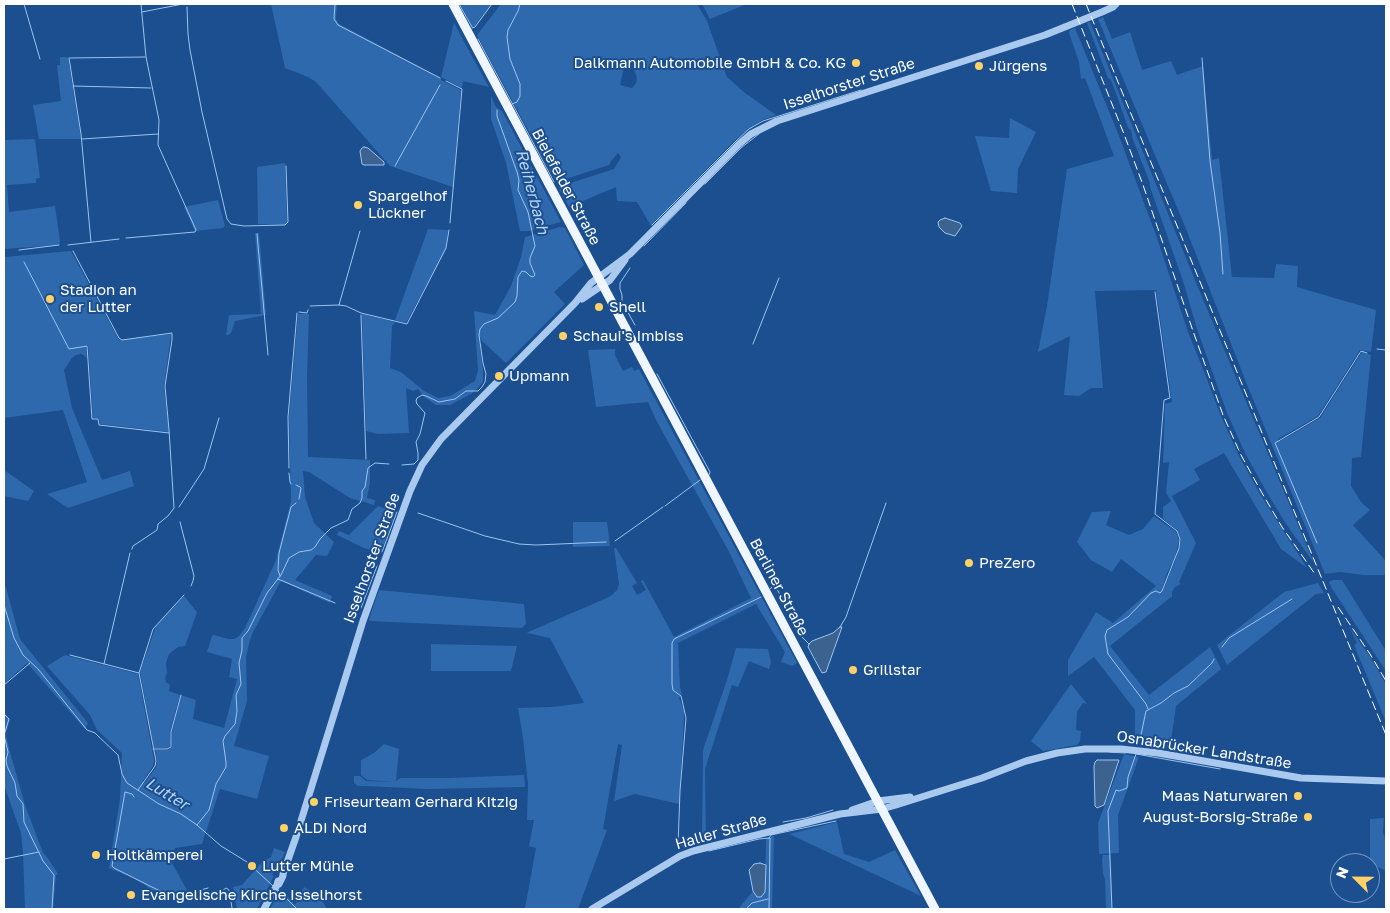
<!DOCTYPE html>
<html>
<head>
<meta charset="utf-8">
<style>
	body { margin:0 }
	#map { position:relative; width:1390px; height:913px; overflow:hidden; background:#1b4f8f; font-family:"Golos Text",sans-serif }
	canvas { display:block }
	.frame { position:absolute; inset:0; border:5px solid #fff; pointer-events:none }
	.north { position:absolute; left:1330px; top:853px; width:50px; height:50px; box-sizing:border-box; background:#1b4f8f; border:1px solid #7695bc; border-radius:50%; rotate:293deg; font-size:14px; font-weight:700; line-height:20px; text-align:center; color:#fff }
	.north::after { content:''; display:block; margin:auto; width:18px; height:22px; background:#ffd166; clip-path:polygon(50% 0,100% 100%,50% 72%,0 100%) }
</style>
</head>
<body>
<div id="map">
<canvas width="1390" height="913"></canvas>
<div class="frame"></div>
<div class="north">N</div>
</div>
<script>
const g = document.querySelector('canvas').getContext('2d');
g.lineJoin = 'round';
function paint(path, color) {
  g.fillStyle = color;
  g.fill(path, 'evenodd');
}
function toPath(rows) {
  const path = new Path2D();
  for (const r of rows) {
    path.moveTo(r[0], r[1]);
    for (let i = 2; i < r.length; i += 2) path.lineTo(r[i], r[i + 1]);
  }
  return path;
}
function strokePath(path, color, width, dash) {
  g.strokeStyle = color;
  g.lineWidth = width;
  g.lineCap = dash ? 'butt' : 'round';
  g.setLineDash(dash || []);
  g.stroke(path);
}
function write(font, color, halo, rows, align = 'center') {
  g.font = font + ' "Golos Text",sans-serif';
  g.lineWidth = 4;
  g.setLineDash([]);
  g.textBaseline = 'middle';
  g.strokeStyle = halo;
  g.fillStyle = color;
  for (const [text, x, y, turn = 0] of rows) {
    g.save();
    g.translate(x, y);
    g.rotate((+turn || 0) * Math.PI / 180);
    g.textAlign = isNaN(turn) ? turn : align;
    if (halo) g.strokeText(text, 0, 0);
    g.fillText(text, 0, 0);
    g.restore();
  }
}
const green = toPath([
	[271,4,337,4,336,19,339,24,441,78,441,80,461,90,453,187,390,166,316,82,308,77,285,68],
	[460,4,492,4,475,26,472,27],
	[501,4,697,4,707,21,727,77,745,93,776,115,762,120,736,139,651,226,637,202,617,201,616,187,569,207,558,187,614,169,621,157,618,153,611,161,609,165,556,182,477,35],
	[625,63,632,64,637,78,636,83,632,88,620,85],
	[702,4,747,4,710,19],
	[1103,17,1112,39,1130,32,1142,70,1171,61,1177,75,1203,66,1212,160,1219,158,1232,277,1274,278,1276,264,1298,266,1297,287,1376,310,1371,352,1360,350,1318,416,1278,439,1280,441,1320,418,1362,352,1371,355,1361,457,1352,458,1351,486,1361,502,1370,510,1353,525,1386,561,1386,575,1364,575,1340,572,1325,574,1248,387,1186,229,1098,19],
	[1090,22,1197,285,1314,563,1286,524,1266,491,1245,453,1227,413,1197,329,1183,281,1150,187,1150,183,1132,137,1132,134,1131,130,1128,128,1117,96,1111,80,1108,78,1087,23],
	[454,23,468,49,489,87,463,81,462,88,441,77],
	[1075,28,1119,136,1156,235,1188,332,1205,374,1221,416,1239,456,1260,494,1307,568,1281,549,1224,453,1194,469,1200,480,1172,496,1196,543,1179,582,1181,584,1175,587,1172,592,1172,597,1171,597,1110,646,1149,695,1210,647,1221,669,1176,706,1170,748,1135,744,1135,710,1094,657,1068,676,1068,660,1096,612,1113,623,1156,586,1121,559,1112,572,1091,560,1077,542,1092,512,1111,511,1106,525,1129,535,1143,529,1154,516,1176,532,1179,540,1177,549,1174,560,1167,573,1162,589,1163,590,1175,561,1181,540,1177,530,1163,519,1163,507,1171,501,1166,493,1169,462,1163,463,1165,404,1172,402,1156,290,1095,291,1103,388,1091,388,1079,396,1064,395,1070,336,1038,352,1047,306,1067,169,1114,156,1085,78,1081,79,1079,62,1069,33,1070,30],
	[60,57,68,57,81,139,39,139,33,105,61,101,57,65,60,65],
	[491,96,496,107,502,111,561,222,529,231,520,231,506,163,491,119],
	[1010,118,1036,132,1018,169,1017,193,991,191,975,136,1009,138],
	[33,139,35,140,40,178,36,179,36,183,7,185,9,212,55,206,60,241,59,245,4,249,4,140],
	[285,163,287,222,285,225,258,224,257,167],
	[218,200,225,226,223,228,195,231,184,207],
	[560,227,565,228,584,265,554,292,565,304,506,363,482,341,481,338,479,338,483,371,483,382,477,389,471,394,450,405,436,405,424,397,418,389,413,391,406,388,409,433,378,434,366,431,362,314,395,322,392,326,390,368,401,372,424,391,438,398,450,396,475,381,478,370,474,311,495,315,511,286,521,257,525,237],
	[428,229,448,230,446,249,406,323,395,320],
	[255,233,259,233,266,315,235,321,231,333,228,335,226,335,229,315,261,314],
	[71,251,119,340,171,334,164,387,169,432,100,424,99,418,93,418,88,345,86,346,87,359,85,356,81,354,76,355,72,358,64,370,72,408,102,480,130,471,134,486,68,508,47,494,87,482,63,410,4,418,4,257],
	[298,314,309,314,307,377,308,457,370,460,370,483,367,498,375,500,374,505,350,498,309,472,303,471,305,497,314,523,334,542,327,556,316,555,295,580,332,596,330,603,281,581,253,632,249,643,246,658,247,701,234,746,269,756,257,799,220,789,202,844,175,848,171,861,189,894,182,896,151,890,145,885,133,878,109,868,120,799,122,753,97,730,90,715,47,666,65,655,138,674,154,760,153,766,143,781,145,783,156,767,157,761,155,750,167,750,170,749,172,747,172,732,181,695,196,700,193,719,224,728,237,679,229,677,232,659,207,652,212,636,214,635,228,639,234,639,239,636,245,628,276,560,291,501,289,416],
	[615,349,615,355,623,371,632,367,634,371,639,369,797,663,792,666,781,662,785,652,756,604,678,643,680,687,682,695,679,698,684,710,684,719,679,804,635,794,614,801,622,745,618,744,603,829,607,830,578,909,526,909,525,908,536,848,529,846,534,820,527,820,528,784,523,738,518,708,552,707,584,703,550,638,527,633,528,632,609,597,613,594,617,590,619,584,614,548,616,548,637,583,632,586,637,595,646,590,641,581,643,580,674,637,751,598,728,550,656,420,648,402,596,407,588,350],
	[4,470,34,491,28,501,4,496],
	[378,506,396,512,381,553,364,548,337,535,339,531,349,535],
	[573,522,607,522,610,546,573,547],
	[4,580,20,639,88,723,85,729,27,663,4,684],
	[1333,580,1342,580,1386,651,1386,671,1331,587,1329,582],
	[1318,583,1324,593,1316,594,1227,665,1217,645,1284,592],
	[379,590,524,604,526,624,522,628,370,621,369,619],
	[184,596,197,612,185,646,178,647,169,654,166,663,167,673,165,678,166,682,170,685,169,691,180,695,170,732,171,744,169,747,167,748,154,748,140,672,156,626],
	[1349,627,1369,655,1386,684,1386,722,1354,645,1357,643],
	[431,644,517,646,511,671,431,671],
	[736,648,768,649,771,662,769,669,749,661,738,687,732,685,705,769,706,839,680,847,680,842,702,835,703,750,727,680],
	[1071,684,1087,704,1083,703,1077,712,1076,730,1081,731,1080,741,1077,745,1043,751,1031,741],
	[4,712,10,719,6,735,10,752,25,805,43,853,47,857,58,874,56,875,53,909,25,909,23,853,21,833,4,785],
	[384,744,399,749,396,780,394,782,367,780,361,775,361,760,374,753],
	[1124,754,1139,757,1118,815,1119,853,1099,854,1098,823],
	[524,775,525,787,427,789,365,786,358,786,354,783,354,776,360,776,366,781,394,782,401,778,450,778],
	[1384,818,1383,831,1386,843,1386,871,1370,863,1370,819],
	[837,822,844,854,869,862,895,850,921,896,789,834],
	[774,836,772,908,774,909,738,909,753,891,757,896,765,892,766,838],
	[274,848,285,852,276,873,274,872,272,875,274,876,257,909,237,909,233,887,242,885,262,862,271,857],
	[1103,855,1111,855,1112,909,1106,909,1105,879,1103,874,1102,859],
	[304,887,320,897,327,909,270,909,281,889,295,905]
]);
const water = toPath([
	[364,147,368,148,384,162,384,165,364,165,362,164,360,151,362,148,364,147],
	[945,218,960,223,962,226,955,236,945,233,939,227,938,222,940,220,945,218],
	[840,627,842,627,826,672,822,673,808,647,809,644,812,641,833,633,840,627],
	[1097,760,1119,760,1104,805,1097,808,1095,806,1094,766,1095,762,1097,760],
	[760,863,766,865,765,892,761,897,757,897,753,891,749,870,754,864,760,863]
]);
const stream = toPath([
	[24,4,40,59],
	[335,4,334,19,338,25,440,78],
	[459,4,472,27],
	[187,7,188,34,190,50,202,112,227,219,231,224,244,226,285,225,288,222,286,166],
	[142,12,183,4],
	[472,28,475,27,492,4],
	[478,39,554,182],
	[1202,58,1210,161,1220,233,1223,274],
	[446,81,462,89,450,223],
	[73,86,151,88],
	[512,104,517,102,520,96,520,84,510,59,507,37,508,30,518,11,520,4],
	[82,139,158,134],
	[395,166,440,85],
	[705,184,742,147,759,134],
	[652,225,737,140,749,129,763,121,861,90],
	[257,234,268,355],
	[126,238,195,232,196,230,158,145,159,120,146,57,141,4],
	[91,242,81,134,69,58,145,57],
	[68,245,119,239],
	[644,246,686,203],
	[19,250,59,245],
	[73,251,119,338,122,340,172,333,172,340,165,386,169,430,174,508,168,516,158,524,157,530,133,546,132,549],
	[24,262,69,349,87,346,92,419,98,419,99,425,169,433],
	[630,268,620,283,620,289,622,295,622,302,635,325],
	[339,305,360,231],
	[310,306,339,305,346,306,361,313,407,324,446,248,449,230],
	[299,312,307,313,308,310],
	[361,315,366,459],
	[753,344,779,278],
	[1377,349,1386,350],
	[657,374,710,472,709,475],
	[402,465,414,464,418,460,418,453,416,442,420,434,425,413,417,404,416,401,417,398,422,395,426,396,439,402,455,399,466,391,478,391,482,387,485,382,486,374,483,363,479,335,480,329,484,324,498,318,515,302,517,296,518,277,522,271,526,272,530,276,533,277,535,275,530,263,530,258,535,246,528,212,518,190,519,180,517,172,497,116,497,110],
	[289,468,288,417,297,313],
	[289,473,290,482,291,484],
	[296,485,300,487,301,488,299,499],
	[665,506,700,480],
	[179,507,204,469,219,418],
	[418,513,485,536,519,544,536,545,606,542],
	[180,522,194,576,193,581,191,586],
	[615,541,663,507],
	[1317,543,1275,443,1319,417,1361,351,1367,353],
	[382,552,397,512],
	[280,576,278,570,279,553,291,507,296,503],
	[278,579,335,603],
	[770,589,772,587,777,589,802,637,809,644],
	[4,605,14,638,23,655,38,669,87,730,95,733,118,755,122,774,127,783,159,804,181,814,197,825,221,846,247,862,273,886],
	[361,608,377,566],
	[840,627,846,617,886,503],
	[1222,647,1229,638,1292,599],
	[70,655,139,673],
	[104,664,130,553],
	[4,685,30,663],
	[1148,709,1146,704,1108,654,1105,636,1107,630,1128,617,1151,593,1156,591,1160,593,1162,591,1179,548,1180,539,1177,531,1155,514,1164,400,1170,398,1155,292],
	[4,714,9,719,4,735,8,752,6,760,7,766,15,783,17,796,23,804,24,822,43,861,54,875,52,909],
	[1140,740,1146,711,1161,703,1174,693,1188,686,1212,663,1214,659],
	[153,749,167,749,171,747,171,732,181,695],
	[1109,752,1125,753],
	[1136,754,1220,769],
	[138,790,155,766,156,761,139,673,153,629,184,595],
	[134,797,132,794,125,792,112,866,114,868,158,890,179,896,208,888],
	[783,822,806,818,833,810],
	[197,825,209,810,216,784,226,767,226,762,223,741,225,736,235,724,237,711,236,695,241,684,239,663,242,650,242,638,248,631,267,593,281,575,289,558,299,552,311,550,315,547,320,539,331,528,348,520,352,509,360,503,362,498,362,491,365,487,368,468,375,463,389,464],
	[769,838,771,835,836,821],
	[678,846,680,791,686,718,682,700,681,696,673,690,672,684,672,643,674,639,761,597],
	[709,851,759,839,770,838,769,909],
	[4,859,39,852],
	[278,890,297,909],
	[212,893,217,895,226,888,229,890,232,908],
	[746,909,752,903,768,899],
	[1112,909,1108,811,1116,790,1119,791,1127,788,1128,777,1136,754]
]);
const minor = toPath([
	[582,299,610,280,625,260],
	[852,810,878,801,910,797],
	[277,885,279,884,283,876,283,874,296,837,363,621,410,491,422,465,441,439,575,303,591,283,630,254,739,144,751,134,777,121,1045,35,1102,12,1113,7,1116,4],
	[264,909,277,885,278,881],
	[592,909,680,856,693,851,840,814,882,809,896,805,982,778,1026,761,1057,753,1085,749,1121,749,1158,753,1301,778,1386,781]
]);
const major = toPath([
	[453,4,935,909]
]);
const rail = toPath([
	[1072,4,1124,134,1143,185,1193,331,1223,415,1241,455,1262,493,1282,527,1315,574],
	[1086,4,1386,735],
	[1338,607,1370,654,1386,681]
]);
const markers = [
	[856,63,5,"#ffd166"],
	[979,66,5,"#ffd166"],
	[358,205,5,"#ffd166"],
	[50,299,5,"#ffd166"],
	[599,307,5,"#ffd166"],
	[563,336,5,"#ffd166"],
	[499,376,5,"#ffd166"],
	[969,563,5,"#ffd166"],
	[853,670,5,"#ffd166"],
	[1298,796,5,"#ffd166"],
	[314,802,5,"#ffd166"],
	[1308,817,5,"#ffd166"],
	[284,828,5,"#ffd166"],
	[96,855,5,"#ffd166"],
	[252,866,5,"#ffd166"],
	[131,895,5,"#ffd166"]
];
const poiNames = [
	["Dalkmann Automobile GmbH & Co. KG",846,63,"right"],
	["Jürgens",989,66],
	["Spargelhof",368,196],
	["Lückner",368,213],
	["Stadion an",60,290],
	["der Lutter",60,307],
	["Shell",609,307],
	["Schaui's Imbiss",573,336],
	["Upmann",509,376],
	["PreZero",979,563],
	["Grillstar",863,670],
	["Maas Naturwaren",1288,796,"right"],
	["Friseurteam Gerhard Kitzig",324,802],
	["August-Borsig-Straße",1298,817,"right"],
	["ALDI Nord",294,828],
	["Holtkämperei",106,855],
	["Lutter Mühle",262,866],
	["Evangelische Kirche Isselhorst",141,895]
];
const streetNames = [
	["Isselhorster Straße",849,84,-18],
	["Bielefelder Straße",566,187,62],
	["Isselhorster Straße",372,558,-70],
	["Berliner Straße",779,587,62],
	["Osnabrücker Landstraße",1204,750,9],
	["Haller Straße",721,832,-16]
];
const waterNames = [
	["Reiherbach",532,192,75],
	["Lutter",167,794,31]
];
paint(green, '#2e69ad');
paint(water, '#3c6290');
strokePath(water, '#9cc4f0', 1);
strokePath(stream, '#9cc4f0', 1);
strokePath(minor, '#a9c9ee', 7);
strokePath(major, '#f0f6ff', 9);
strokePath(rail, '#fff', 1, [9, 4]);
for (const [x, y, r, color] of markers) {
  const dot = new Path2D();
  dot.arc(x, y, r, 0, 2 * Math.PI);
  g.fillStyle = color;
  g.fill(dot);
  strokePath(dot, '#1b4f8f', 2);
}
write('15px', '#fff', '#1b4f8f', poiNames, 'left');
write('15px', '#fff', '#1b4f8f', streetNames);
write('italic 16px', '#b5d3f5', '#1b4f8f', waterNames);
</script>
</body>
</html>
